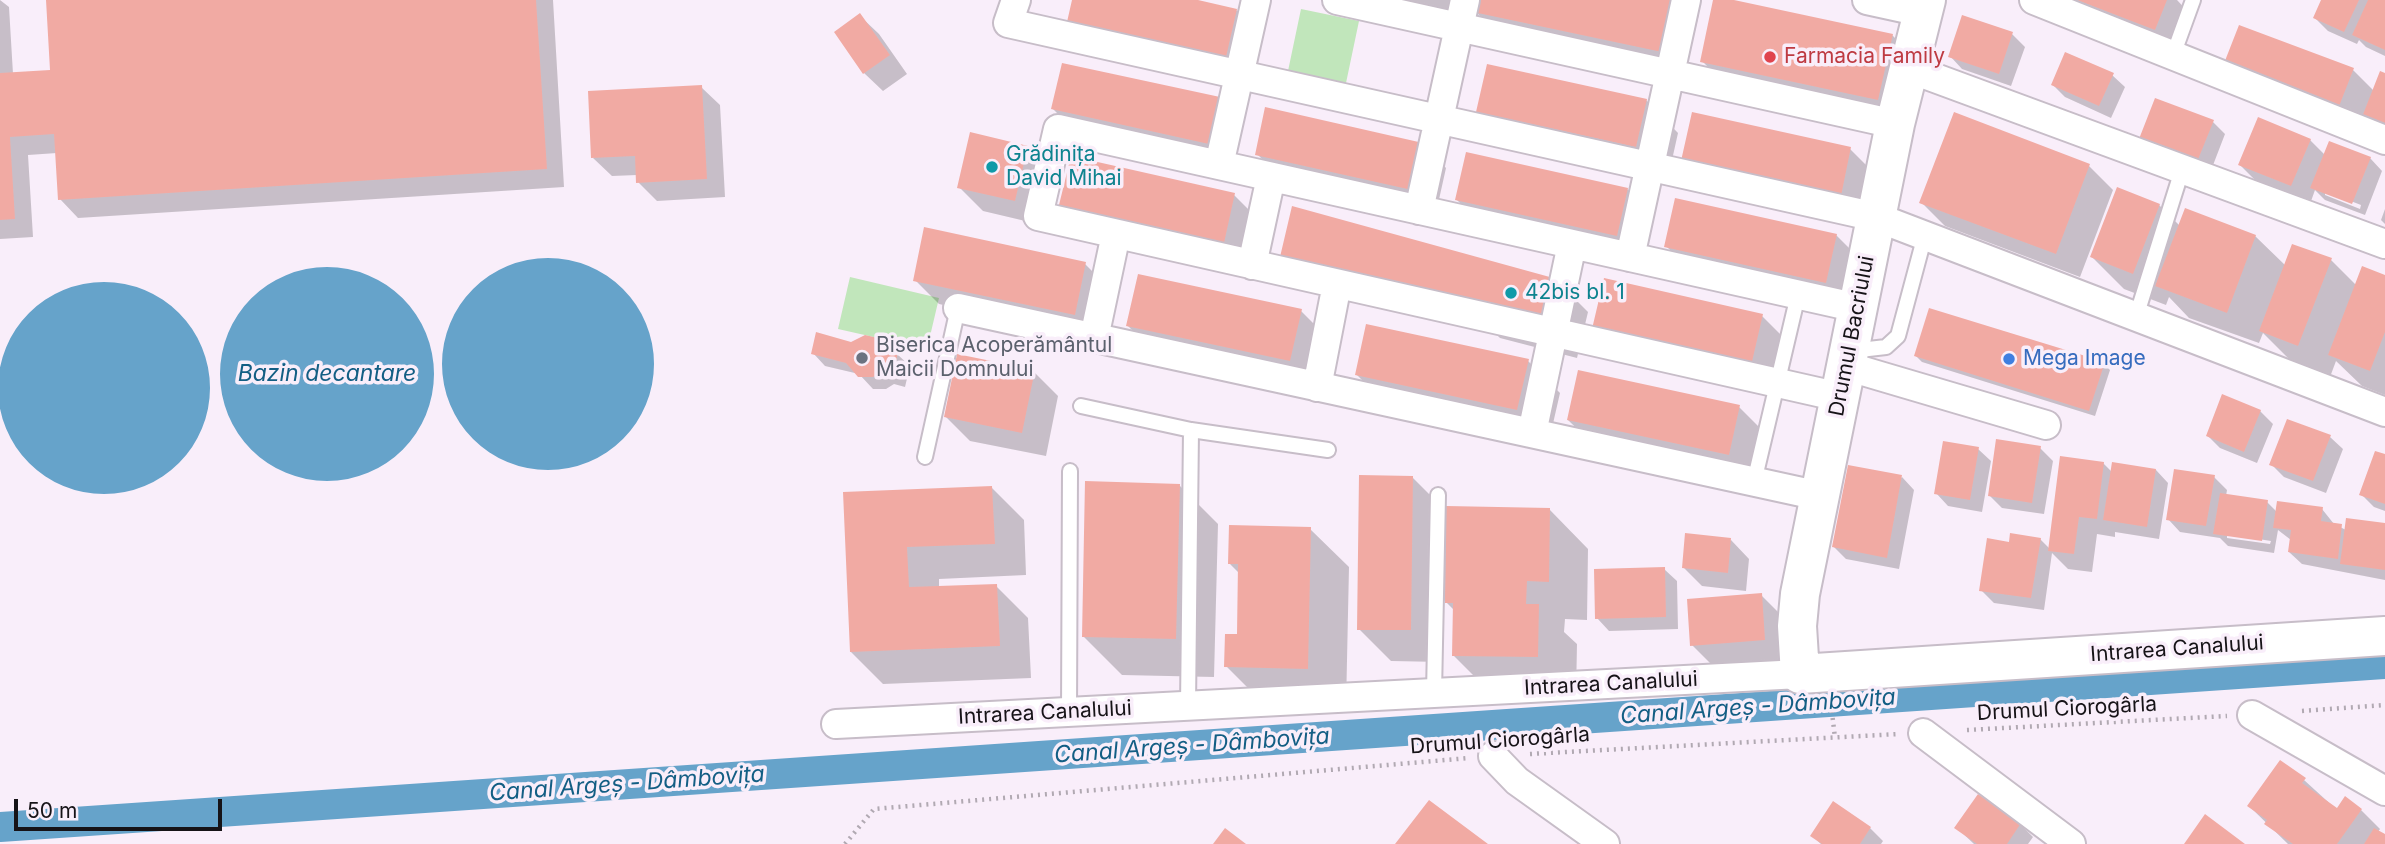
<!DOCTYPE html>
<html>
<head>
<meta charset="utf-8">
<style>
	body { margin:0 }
	#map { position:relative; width:2385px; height:844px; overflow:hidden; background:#f9eefa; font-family:Inter,sans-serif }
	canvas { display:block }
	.scale { position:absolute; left:14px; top:799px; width:208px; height:32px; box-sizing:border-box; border:4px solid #161317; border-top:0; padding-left:9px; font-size:21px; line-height:24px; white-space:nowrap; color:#161317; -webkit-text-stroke:5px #f9eefa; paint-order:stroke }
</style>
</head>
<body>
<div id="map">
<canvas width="2385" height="844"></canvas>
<div class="scale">50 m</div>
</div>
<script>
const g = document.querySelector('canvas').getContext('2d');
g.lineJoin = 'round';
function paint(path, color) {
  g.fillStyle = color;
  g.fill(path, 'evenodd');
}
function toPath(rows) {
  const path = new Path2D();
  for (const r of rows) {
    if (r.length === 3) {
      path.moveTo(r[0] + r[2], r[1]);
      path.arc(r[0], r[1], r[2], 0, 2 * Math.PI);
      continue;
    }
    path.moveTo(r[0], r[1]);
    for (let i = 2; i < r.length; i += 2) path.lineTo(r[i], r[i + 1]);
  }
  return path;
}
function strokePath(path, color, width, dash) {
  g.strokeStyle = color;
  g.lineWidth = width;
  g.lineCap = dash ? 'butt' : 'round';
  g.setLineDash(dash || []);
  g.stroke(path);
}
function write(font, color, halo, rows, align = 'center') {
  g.font = font + ' Inter,sans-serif';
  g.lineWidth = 7;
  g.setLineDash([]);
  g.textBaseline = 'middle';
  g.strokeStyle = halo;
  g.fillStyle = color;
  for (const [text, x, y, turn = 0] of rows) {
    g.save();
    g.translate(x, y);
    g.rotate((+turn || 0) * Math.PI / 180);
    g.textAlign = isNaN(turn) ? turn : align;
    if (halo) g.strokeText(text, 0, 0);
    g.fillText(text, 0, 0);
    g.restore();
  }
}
const green = toPath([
	[1301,9,1359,21,1346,83,1288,71],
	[850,277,939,298,927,349,838,329]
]);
const water = toPath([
	[548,364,106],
	[327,374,107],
	[104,388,106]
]);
const shadow = toPath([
	[0,0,9,7,13,74,52,72,48,0,553,0,564,187,78,218,60,199,57,153,28,155,33,237,0,239],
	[1074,0,1190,0,1236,10,1260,34,1250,80,1093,45],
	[1343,0,1466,0,1460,26],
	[1685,0,1699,14,1685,75,1499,35,1475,11],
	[1715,0,1892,35,1916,59,1902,123,1726,85,1702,61],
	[2041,0,2177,0,2193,17,2179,53],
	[2323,0,2385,0,2385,56,2366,47,2359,40,2357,44,2328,31,2315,18],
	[860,16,879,34,907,74,883,91,864,73],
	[1963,17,2012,34,2025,47,2011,86,1962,69,1950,56],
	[2353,70,2374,91,2385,75,2385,136,2247,95],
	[2112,75,2125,87,2111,118,2065,97,2053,85],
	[701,87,720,105,725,197,657,201,638,182,637,175,612,176,593,158],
	[1219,99,1243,123,1233,167,1077,133,1053,109],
	[1646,100,1678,133,1668,178,1510,143,1478,111],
	[2213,122,2225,134,2210,173,2154,152],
	[2310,140,2325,155,2370,158,2382,171,2365,215,2325,200,2315,190,2310,204,2259,184,2240,165],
	[2325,191,2361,205,2360,209,2325,195],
	[1422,144,1446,168,1436,213,1281,178,1257,154],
	[1027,147,1051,171,1038,224,983,211,959,187],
	[1850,149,1882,181,1872,227,1715,192],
	[2089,166,2113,190,2080,277,1945,226,1921,202],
	[1627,189,1651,213,1641,259,1481,224,1457,200],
	[2118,189,2159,205,2180,226,2255,236,2286,266,2331,260,2356,285,2385,277,2385,395,2362,386,2336,361,2330,377,2293,363,2263,333,2259,343,2189,318,2169,297,2166,305,2124,289,2092,257],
	[1234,195,1258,219,1247,266,1085,229,1061,205],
	[2385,209,2385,224,2381,220],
	[1836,235,1860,259,1849,306,1690,270,1666,246],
	[1085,264,1109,288,1098,338,939,304,915,280],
	[1556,280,1588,312,1577,358,1500,338,1492,330],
	[1301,311,1325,335,1314,384,1152,350,1128,326],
	[1762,316,1786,340,1775,389,1617,353],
	[851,344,897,354,910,366,905,387,894,384,886,389,873,389,859,374,825,366,813,353],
	[1916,356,2104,364,2110,370,2095,416,1922,362],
	[1528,361,1560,393,1549,441,1389,407,1357,375],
	[1034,372,1058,396,1046,456,970,441,946,417],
	[1739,407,1771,439,1761,486,1601,452,1568,420],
	[2260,411,2273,424,2257,463,2220,448,2208,436],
	[2330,437,2343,449,2326,493,2284,477,2271,464],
	[2040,448,2053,461,2044,514,2002,508,1990,496],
	[1978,449,1991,461,1982,512,1948,506,1936,493],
	[2385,456,2385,511,2374,507,2361,494],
	[2103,463,2112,472,2156,470,2168,483,2159,539,2115,532,2115,537,2097,534,2092,572,2068,569,2052,553,2044,610,1994,603,1981,590,2010,544,2040,539,2050,549],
	[1902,477,1914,490,1899,569,1846,559,1834,547],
	[2214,477,2227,490,2226,496,2267,502,2277,512,2322,509,2334,524,2346,530,2385,525,2385,580,2302,564,2289,552,2291,540,2278,530,2274,553,2228,546,2220,538,2180,532,2168,519],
	[2227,534,2271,541,2270,544,2227,538],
	[1413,478,1448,513,1550,510,1588,549,1587,620,1565,619,1564,632,1577,644,1576,695,1492,694,1453,655,1454,610,1443,599,1442,662,1391,661,1359,629],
	[1179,485,1218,524,1214,677,1122,675,1083,636],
	[992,488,1024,520,1026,575,939,579,939,588,996,586,1028,618,1031,678,883,684,851,652,845,494],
	[1310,529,1349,567,1346,707,1265,705,1226,666,1238,635,1239,573,1230,564],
	[1731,540,1749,559,1746,591,1702,586,1684,568],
	[1664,569,1677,581,1678,629,1609,631,1597,618],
	[1761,595,1785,619,1788,663,1716,669,1692,645],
	[2304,780,2337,810,2361,810,2380,829,2378,832,2385,837,2385,844,2288,844,2249,806],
	[1834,804,1870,828,1883,841,1881,844,1821,844,1812,836],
	[2020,824,2033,837,2028,844,1974,844,1957,828]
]);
const canal = toPath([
	[0,827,2385,664]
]);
const building = toPath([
	[46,0,536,0,547,169,58,200,54,134,10,137,15,219,0,220,0,73,50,70],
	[1072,0,1198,0,1237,9,1226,57,1067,22],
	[1476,0,1673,0,1662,52,1473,12],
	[1713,0,1734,0,1893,34,1878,100,1700,62],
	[2077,0,2167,0,2155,30],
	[2321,0,2359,0,2344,32,2313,18],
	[2368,0,2385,0,2385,50,2352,35],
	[860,13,890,55,863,74,834,32],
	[1962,15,2013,32,1999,74,1948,57],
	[2239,25,2354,68,2336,114,2221,71],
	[2065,52,2114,73,2099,106,2051,85],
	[1062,63,1220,97,1209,144,1051,109],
	[1487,64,1647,99,1636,147,1476,112],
	[2380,71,2385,73,2385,126,2362,117],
	[702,85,707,179,636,183,635,156,591,158,588,91],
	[2155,98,2214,120,2197,162,2139,139],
	[1265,107,1423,143,1412,190,1255,155],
	[1692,112,1851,147,1841,196,1681,161],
	[1954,112,2090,164,2056,254,1919,203],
	[2258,117,2311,139,2291,186,2238,165],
	[970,132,1028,146,1015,201,957,188],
	[2329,141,2371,157,2352,204,2310,188],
	[1466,152,1628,188,1617,236,1455,200],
	[1071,156,1235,193,1224,243,1059,205],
	[2117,187,2160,204,2133,274,2090,257],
	[1675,198,1837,234,1826,283,1664,247],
	[1292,206,1557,279,1545,327,1280,257],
	[2185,208,2256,235,2227,313,2155,286],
	[924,227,1086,262,1075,315,913,281],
	[2292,244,2332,258,2298,346,2259,331],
	[2362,266,2385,275,2385,332,2370,371,2328,355],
	[1138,274,1302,309,1290,361,1126,326],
	[1604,278,1763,314,1751,366,1592,329],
	[1929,308,2105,362,2089,411,1914,356],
	[1366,324,1529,359,1517,410,1355,375],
	[816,332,851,342,865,335,878,338,886,348,898,352,893,375,880,373,873,377,858,377,846,363,811,354],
	[957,354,1035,370,1022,433,944,417],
	[1578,370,1740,405,1729,455,1567,420],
	[2222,394,2261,410,2244,452,2206,436],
	[2287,419,2331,435,2313,481,2269,465],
	[1996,439,2041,446,2032,503,1988,496],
	[1943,441,1979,447,1970,500,1934,494],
	[2375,451,2385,454,2385,504,2359,495],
	[2060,456,2104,462,2097,519,2079,517,2074,554,2048,551],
	[2112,462,2156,469,2147,527,2103,520],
	[1848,465,1902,475,1887,558,1832,547],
	[2174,469,2215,475,2206,526,2166,520],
	[1359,475,1413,476,1411,630,1357,630],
	[1085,481,1180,484,1176,639,1082,637],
	[992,486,995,544,907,547,909,587,997,584,1000,646,850,652,843,492],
	[2220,493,2268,500,2262,541,2213,534],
	[2277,501,2323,507,2321,521,2342,524,2338,559,2288,552,2291,530,2273,528],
	[1446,506,1550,508,1549,582,1527,581,1526,604,1539,604,1538,657,1452,656,1453,603,1445,603],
	[2346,518,2385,523,2385,570,2340,564],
	[1229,525,1311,527,1308,669,1224,667,1225,634,1237,634,1238,564,1228,564],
	[1685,533,1731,538,1728,573,1682,568],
	[2010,533,2041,538,2031,598,1979,591,1987,538,2009,542],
	[1665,567,1666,617,1595,619,1594,569],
	[1762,593,1765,640,1690,646,1687,599],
	[2280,760,2306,778,2302,783,2337,808,2345,796,2362,809,2337,844,2293,844,2264,824,2267,820,2247,806],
	[1978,794,2021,823,2007,844,1977,844,1954,828],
	[1429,800,1488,844,1395,844],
	[1833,801,1871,827,1860,844,1822,844,1810,836],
	[2205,814,2245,844,2184,844],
	[1225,828,1246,844,1213,844],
	[2374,828,2385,834,2385,844,2364,844]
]);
const path = toPath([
	[1831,704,1835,738],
	[2302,711,2385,705],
	[1967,730,2227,716],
	[1530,754,1898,734],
	[845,844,874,809,1469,758]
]);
const lane = toPath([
	[2172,58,2193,0],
	[2136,317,2182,170],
	[1851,351,1886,347,1898,336,1925,235],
	[1081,406,1191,430,1328,450],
	[925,457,958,308],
	[1754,482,1798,295],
	[1434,693,1438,495],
	[1188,706,1191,430],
	[1069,712,1070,471]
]);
const street = toPath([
	[1016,0,1008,23,1876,217,2385,412],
	[1337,0,1895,124],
	[1867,0,1922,12],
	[2034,0,2385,140],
	[1908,68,2385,244],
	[1219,165,1256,0],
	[1419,210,1465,0],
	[1630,257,1686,0],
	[1252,265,1271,177],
	[958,308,1820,496],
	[1094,338,1116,234],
	[1846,366,2046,425],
	[1317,387,1337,284],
	[1840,397,1038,216,1058,129,1858,308],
	[1532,433,1572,244],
	[2252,715,2385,791],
	[836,724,1800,674],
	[1923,733,2071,844],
	[1493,756,1517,781,1605,844]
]);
const secondary = toPath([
	[1926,0,1895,124,1800,594,1797,626,1800,674,2385,636]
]);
const markers = [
	[1770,57,7,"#e0444e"],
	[992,167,7,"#0f9aa8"],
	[1511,293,7,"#0f9aa8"],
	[862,358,7,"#6b7280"],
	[2009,359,7,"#3f7fe0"]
];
const healthNames = [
	["Farmacia Family",1784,57]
];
const cultureNames = [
	["Grădinița",1006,155],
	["David Mihai",1006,179],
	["42bis bl. 1",1525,293]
];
const streetNames = [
	["Drumul Bacriului",1852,336,-79],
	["Intrarea Canalului",2177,649,-4],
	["Intrarea Canalului",1611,684,-3],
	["Drumul Ciorogârla",2067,709,-3],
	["Intrarea Canalului",1045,713,-3],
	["Drumul Ciorogârla",1500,741,-4]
];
const worshipNames = [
	["Biserica Acoperământul",876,346],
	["Maicii Domnului",876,370]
];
const shopNames = [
	["Mega Image",2023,359]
];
const waterNames = [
	["Bazin decantare",327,374],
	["Canal Argeș - Dâmbovița",1758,707,-4],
	["Canal Argeș - Dâmbovița",1192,746,-4],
	["Canal Argeș - Dâmbovița",627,784,-4]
];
paint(green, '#c1e6bb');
paint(water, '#66a3ca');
paint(shadow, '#0003');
strokePath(canal, '#66a3ca', 30);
paint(building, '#f1aaa3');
strokePath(lane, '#c7bdc8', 18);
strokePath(street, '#c7bdc8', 32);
strokePath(secondary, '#c7bdc8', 42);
strokePath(path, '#b1a9b2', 4.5, [2, 5]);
strokePath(lane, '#fff', 14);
strokePath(street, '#fff', 28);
strokePath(secondary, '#fff', 38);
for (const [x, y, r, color] of markers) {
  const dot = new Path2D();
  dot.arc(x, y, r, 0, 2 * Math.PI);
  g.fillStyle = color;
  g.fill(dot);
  strokePath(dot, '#f9eefa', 2.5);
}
write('21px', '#be3a42', '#f9eefa', healthNames, 'left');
write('21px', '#0d838f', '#f9eefa', cultureNames, 'left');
write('21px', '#161317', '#f9eefa', streetNames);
write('21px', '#5b616d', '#f9eefa', worshipNames, 'left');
write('21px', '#366cbe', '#f9eefa', shopNames, 'left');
write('italic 23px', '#135e84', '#f9eefa', waterNames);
</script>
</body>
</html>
